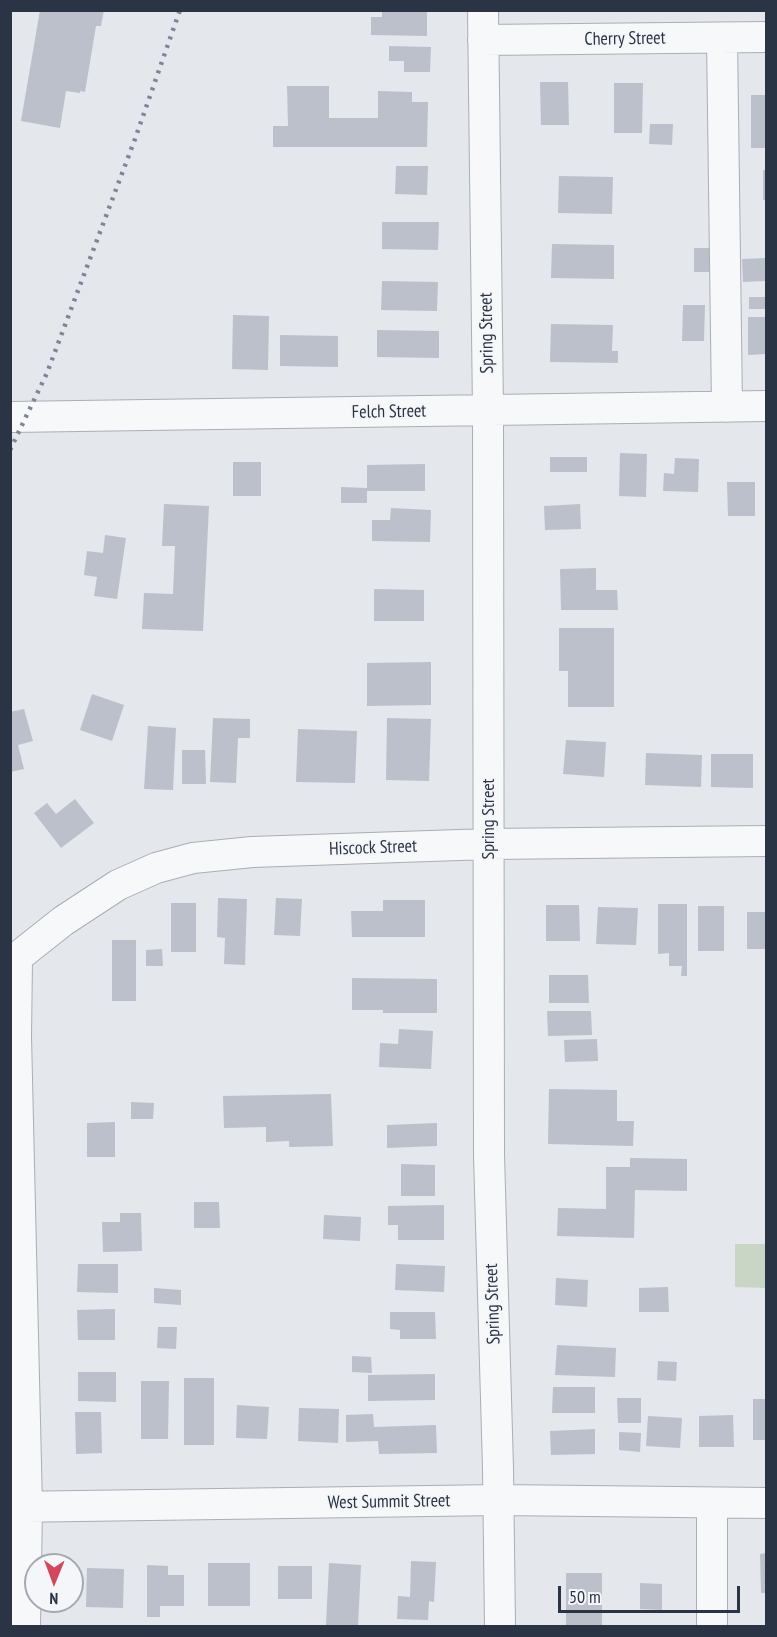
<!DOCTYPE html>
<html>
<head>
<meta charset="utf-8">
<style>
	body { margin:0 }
	#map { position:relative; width:777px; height:1637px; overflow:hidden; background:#e4e7ec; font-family:"PT Sans Narrow",sans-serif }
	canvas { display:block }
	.frame { position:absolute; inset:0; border:12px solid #2b3445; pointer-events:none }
	.north { position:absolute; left:24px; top:1553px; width:60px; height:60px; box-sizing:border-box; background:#f4f6f9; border:2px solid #a4a8b1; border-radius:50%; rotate:181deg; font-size:16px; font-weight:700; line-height:24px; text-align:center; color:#2b3445 }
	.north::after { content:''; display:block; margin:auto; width:21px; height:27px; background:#d1495b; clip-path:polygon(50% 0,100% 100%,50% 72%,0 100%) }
	.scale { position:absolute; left:558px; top:1586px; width:182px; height:27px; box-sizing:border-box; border:3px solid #2b3445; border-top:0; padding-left:8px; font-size:18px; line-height:21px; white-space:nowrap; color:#2b3445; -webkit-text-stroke:4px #f4f6f9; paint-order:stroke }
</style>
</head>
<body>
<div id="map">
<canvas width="777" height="1637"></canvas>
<div class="frame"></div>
<div class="north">N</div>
<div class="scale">50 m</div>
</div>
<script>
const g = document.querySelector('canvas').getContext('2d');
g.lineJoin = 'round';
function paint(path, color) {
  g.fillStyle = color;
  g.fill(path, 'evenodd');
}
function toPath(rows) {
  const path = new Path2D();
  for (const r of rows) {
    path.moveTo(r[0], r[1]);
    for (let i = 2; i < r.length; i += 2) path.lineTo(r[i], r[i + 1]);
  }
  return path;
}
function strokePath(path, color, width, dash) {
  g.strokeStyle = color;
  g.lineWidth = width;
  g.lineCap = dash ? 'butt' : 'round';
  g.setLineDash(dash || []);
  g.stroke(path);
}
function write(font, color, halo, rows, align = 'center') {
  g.font = font + ' "PT Sans Narrow",sans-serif';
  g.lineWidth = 4.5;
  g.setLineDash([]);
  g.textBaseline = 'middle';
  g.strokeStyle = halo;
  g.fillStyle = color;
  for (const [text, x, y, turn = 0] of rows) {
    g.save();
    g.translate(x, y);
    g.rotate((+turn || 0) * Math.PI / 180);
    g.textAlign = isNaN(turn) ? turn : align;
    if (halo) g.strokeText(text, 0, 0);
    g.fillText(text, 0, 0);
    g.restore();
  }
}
const green = toPath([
	[735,1244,766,1244,766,1288,735,1287]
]);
const building = toPath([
	[40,10,104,10,101,26,96,26,85,92,80,91,80,93,66,91,60,128,21,121],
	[382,10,427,10,427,36,371,35,371,17,382,17],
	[389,46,431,47,430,72,404,72,404,61,389,61],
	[540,82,568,82,569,125,541,125],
	[614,83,643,83,642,133,614,133],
	[287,86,329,86,329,118,378,118,378,91,412,92,412,102,428,102,427,147,273,147,273,126,288,126],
	[751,95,766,95,766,148,751,148],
	[650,124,673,124,672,145,649,144],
	[396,166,428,166,427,195,395,194],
	[763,170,766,170,766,200,763,200],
	[559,176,613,177,612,214,558,213],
	[382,222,439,222,438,250,382,249],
	[552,244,614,245,614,279,551,278],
	[694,248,711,248,711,272,694,272],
	[766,258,766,281,743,282,742,259],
	[382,281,438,282,437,311,381,310],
	[749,297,766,297,766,309,749,309],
	[683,305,705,305,704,341,682,341],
	[233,315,269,316,268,370,232,369],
	[748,317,766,317,766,354,748,355],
	[551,324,613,325,612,351,618,351,618,363,550,362],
	[377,330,439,331,439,358,377,357],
	[280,335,338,336,338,367,280,366],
	[620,453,647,454,646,497,619,496],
	[550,457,587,457,587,472,550,472],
	[675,458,699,459,698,492,663,491,664,473,674,474],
	[233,462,261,462,261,496,233,496],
	[425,464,425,491,367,491,367,503,341,503,341,487,367,488,367,465],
	[727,482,755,482,755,516,728,516],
	[164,504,209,506,203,631,142,629,144,593,173,594,175,546,162,546],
	[580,504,581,529,545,530,544,506],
	[391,508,431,510,430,542,372,541,372,520,390,520],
	[105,535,126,538,117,599,94,596,97,577,84,575,87,551,103,553],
	[596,568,596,590,617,590,618,610,561,610,560,569],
	[374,589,424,590,424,621,374,621],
	[559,628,614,628,614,707,568,707,568,671,559,671],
	[431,662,431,705,367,706,367,663],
	[92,694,124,705,112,741,80,730],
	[24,709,33,741,18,745,24,769,10,772,10,712],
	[213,718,250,719,250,738,238,738,236,783,210,782],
	[387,718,431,719,429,781,386,780],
	[148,726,176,728,173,790,144,789],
	[298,729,357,731,355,783,296,782],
	[566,740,606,742,604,777,563,774],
	[182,750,205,750,206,784,182,784],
	[646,753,702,755,701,787,645,785],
	[711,754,753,754,753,788,711,787],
	[75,799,94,823,61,848,34,813,47,803,56,814],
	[218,898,247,899,245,965,224,964,225,938,217,937],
	[276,898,302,899,300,936,274,935],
	[383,900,425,900,425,937,352,937,351,911,383,911],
	[171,903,196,903,196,952,171,952],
	[658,904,687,904,687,976,681,976,682,966,669,966,669,953,658,954],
	[546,905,579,905,580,941,546,941],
	[698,906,724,906,724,951,698,951],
	[598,907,638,908,636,945,596,944],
	[747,912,766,912,766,949,747,949],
	[112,940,136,940,136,1001,112,1001],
	[162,949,163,966,146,966,146,950],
	[549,975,588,975,589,1003,549,1003],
	[352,978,437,979,437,1013,383,1013,383,1010,352,1010],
	[547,1011,591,1011,592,1035,548,1036],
	[399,1029,433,1031,431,1069,379,1067,380,1043,398,1044],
	[597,1039,598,1061,565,1062,564,1040],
	[549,1089,617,1090,617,1121,634,1121,633,1146,548,1144],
	[331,1094,333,1146,289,1147,289,1141,266,1142,266,1127,224,1128,223,1096],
	[131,1102,154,1103,153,1119,131,1119],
	[115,1122,115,1157,87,1157,87,1123],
	[437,1123,437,1146,387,1148,387,1125],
	[630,1158,687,1159,687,1191,635,1190,634,1238,557,1236,558,1208,606,1209,606,1167,630,1167],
	[401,1164,435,1165,435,1196,401,1196],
	[194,1202,219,1202,220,1228,194,1228],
	[444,1205,444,1240,398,1240,398,1225,388,1225,388,1206],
	[120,1213,141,1213,142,1251,103,1252,102,1222,120,1222],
	[324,1215,361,1217,360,1241,323,1239],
	[78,1264,118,1264,118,1293,77,1292],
	[396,1264,445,1266,444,1292,395,1290],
	[556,1278,588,1280,587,1307,555,1305],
	[668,1287,669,1312,639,1312,639,1288],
	[154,1288,181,1290,181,1305,154,1303],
	[115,1309,115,1340,78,1340,77,1310],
	[390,1312,435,1312,436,1339,400,1339,400,1330,390,1329],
	[158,1327,177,1327,176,1349,157,1348],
	[557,1345,616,1348,615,1377,555,1375],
	[352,1356,371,1357,372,1373,352,1372],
	[658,1361,677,1362,676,1381,657,1380],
	[78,1372,116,1372,116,1402,78,1401],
	[435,1374,435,1400,368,1401,368,1375],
	[184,1378,214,1378,214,1445,184,1445],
	[141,1381,169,1381,168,1439,141,1439],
	[553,1387,595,1387,595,1413,552,1413],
	[617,1398,641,1398,641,1423,618,1423],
	[753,1399,766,1399,766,1440,753,1440],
	[237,1405,269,1407,267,1439,236,1438],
	[299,1408,339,1409,338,1443,298,1441],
	[75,1412,101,1412,102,1453,76,1454],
	[373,1414,374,1427,436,1425,437,1453,379,1454,378,1441,346,1442,346,1415],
	[733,1415,734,1447,699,1447,699,1416],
	[648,1416,682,1418,680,1448,646,1446],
	[595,1429,595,1454,551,1455,550,1431],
	[619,1432,641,1433,640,1452,619,1450],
	[766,1553,766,1593,761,1593,760,1554],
	[411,1561,436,1562,434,1602,429,1601,428,1620,397,1619,398,1596,410,1597],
	[208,1563,250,1563,250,1606,208,1606],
	[329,1563,361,1565,358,1626,326,1625],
	[147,1565,168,1566,168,1575,184,1575,184,1606,160,1606,160,1617,147,1617],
	[278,1566,312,1566,312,1599,278,1599],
	[87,1568,124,1569,123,1608,86,1607],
	[566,1573,602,1573,602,1626,566,1626],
	[640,1583,662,1584,662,1610,640,1609]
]);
const minor = toPath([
	[483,10,488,411,489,1155,498,1468,500,1626],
	[722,38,727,407],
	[483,40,766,37],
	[10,417,766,406],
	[17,959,16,1036,27,1507,25,1626],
	[10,963,63,921,118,885,156,868,193,858,252,852,489,844,766,841],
	[712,1503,712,1626],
	[10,1507,499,1500,766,1503]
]);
const rail = toPath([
	[10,450,47,373,135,139,180,10]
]);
const streetNames = [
	["Cherry Street",625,39,-1],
	["Spring Street",487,333,-91],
	["Felch Street",389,412,-1],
	["Spring Street",489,819,-90],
	["Hiscock Street",373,848,-2],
	["Spring Street",493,1304,-92],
	["West Summit Street",389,1502,-1]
];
paint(green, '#c9d6c5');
paint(building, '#bbc0ca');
strokePath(minor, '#a9aeb7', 32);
strokePath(minor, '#f7f8fa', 30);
strokePath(rail, '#7d8696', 4.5, [3, 6]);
write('18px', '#2b3445', '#f4f6f9', streetNames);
</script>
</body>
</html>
